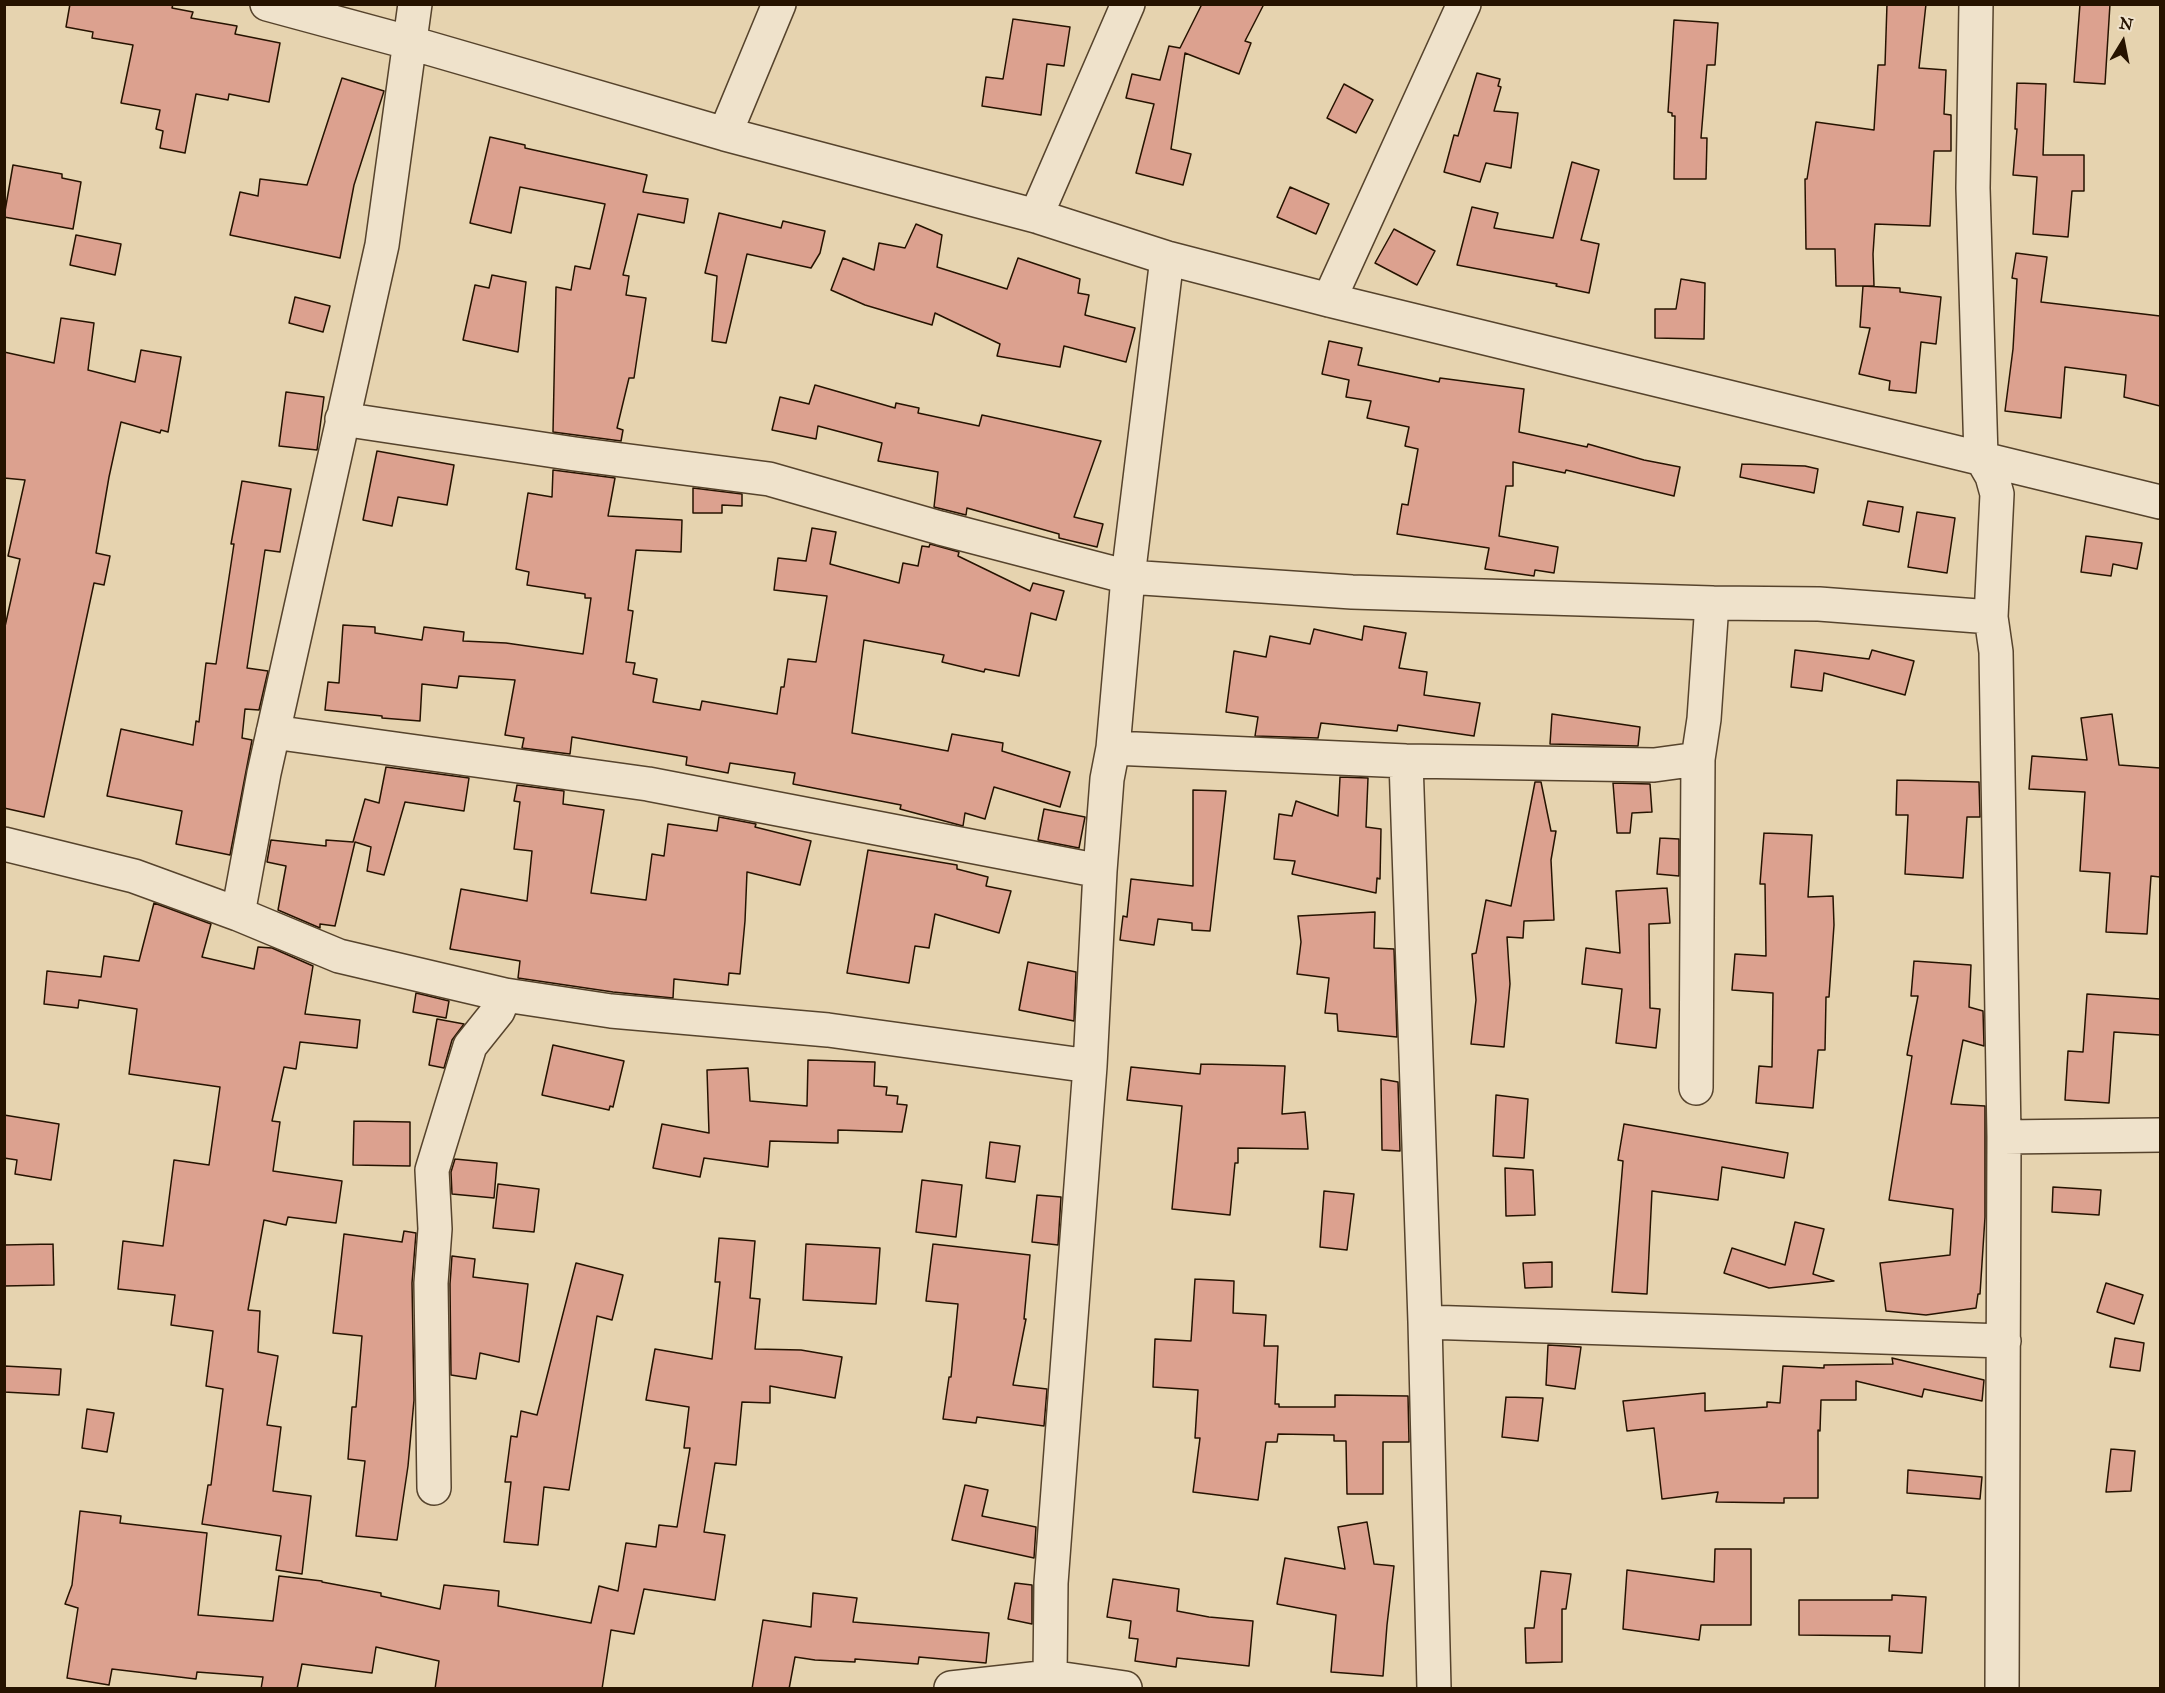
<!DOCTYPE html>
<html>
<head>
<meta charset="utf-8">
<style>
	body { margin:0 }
	#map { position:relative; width:2165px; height:1693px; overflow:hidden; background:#e6d3af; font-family:"IM FELL Great Primer",serif }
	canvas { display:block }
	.frame { position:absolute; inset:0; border:6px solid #261300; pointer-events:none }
	.north { position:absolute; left:2093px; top:12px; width:60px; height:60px; -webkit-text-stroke:4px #efe2cb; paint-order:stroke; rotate:10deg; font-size:16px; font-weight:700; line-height:24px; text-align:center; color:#261300 }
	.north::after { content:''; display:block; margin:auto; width:21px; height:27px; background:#261300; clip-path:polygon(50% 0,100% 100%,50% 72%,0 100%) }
</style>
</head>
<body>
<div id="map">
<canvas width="2165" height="1693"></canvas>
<div class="frame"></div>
<div class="north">N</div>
</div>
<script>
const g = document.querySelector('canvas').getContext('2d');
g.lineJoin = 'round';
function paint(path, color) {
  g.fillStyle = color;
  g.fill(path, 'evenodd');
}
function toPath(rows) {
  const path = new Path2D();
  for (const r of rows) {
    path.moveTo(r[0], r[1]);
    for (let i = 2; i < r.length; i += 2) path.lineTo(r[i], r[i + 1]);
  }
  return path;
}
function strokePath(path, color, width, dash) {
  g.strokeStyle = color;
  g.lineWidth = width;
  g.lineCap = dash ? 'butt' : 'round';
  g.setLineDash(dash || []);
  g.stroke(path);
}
const building = toPath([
	[70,4,173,4,172,8,193,12,191,18,237,26,235,34,280,43,269,102,229,94,228,100,196,94,185,153,160,148,163,131,156,129,160,110,121,103,133,45,92,38,93,32,66,27,70,4],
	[1202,4,1264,4,1245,41,1251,43,1239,74,1185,53,1171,149,1191,154,1183,185,1136,173,1154,104,1126,98,1132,74,1160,80,1169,46,1180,48,1202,4],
	[1887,4,1926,4,1919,68,1946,70,1944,114,1951,115,1951,151,1934,151,1930,226,1875,224,1873,254,1874,286,1836,286,1835,249,1806,249,1805,179,1807,179,1816,122,1874,130,1878,65,1885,65,1887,4],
	[2080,4,2110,4,2105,84,2074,82,2080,4],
	[1013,19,1070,27,1064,66,1047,64,1041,115,982,106,986,77,1003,79,1013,19],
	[1674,20,1718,23,1715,65,1707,65,1701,138,1707,138,1706,179,1674,179,1675,116,1672,116,1672,113,1668,112,1674,20],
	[1477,73,1500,79,1498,86,1501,87,1494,111,1518,113,1511,168,1486,163,1480,182,1444,172,1454,135,1458,136,1477,73],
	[342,78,384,91,354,185,340,258,230,235,240,192,258,196,260,179,307,185,342,78],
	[2017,83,2046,84,2043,155,2084,155,2084,191,2072,191,2068,237,2033,234,2037,177,2013,175,2017,129,2015,129,2017,83],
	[1344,84,1373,100,1356,133,1327,118,1344,84],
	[490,137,525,145,525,148,647,175,643,192,688,199,684,223,638,214,623,275,629,276,626,295,646,298,634,378,629,378,617,428,623,430,621,441,553,432,556,287,571,290,575,266,590,269,605,204,520,187,511,233,470,223,490,137],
	[1572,162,1599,170,1581,240,1599,244,1589,293,1556,286,1557,284,1457,265,1472,207,1498,213,1494,228,1553,238,1572,162],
	[13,165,62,174,62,178,81,182,73,229,4,217,13,165],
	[1290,187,1329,204,1316,234,1277,217,1290,187],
	[719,213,781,228,783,221,825,231,820,253,811,268,747,254,726,343,712,341,717,276,705,273,719,213],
	[916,224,942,235,937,267,1007,289,1018,258,1080,279,1078,293,1089,295,1085,315,1135,328,1126,362,1064,346,1060,367,997,356,1000,344,935,313,932,325,865,305,831,290,843,258,874,270,879,243,905,248,916,224],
	[1394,229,1435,251,1417,285,1375,263,1394,229],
	[76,235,121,244,115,275,70,265,76,235],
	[2016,253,2047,257,2041,302,2160,316,2160,406,2124,397,2126,375,2065,367,2061,418,2005,411,2013,349,2017,279,2012,278,2016,253],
	[492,275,526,282,518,352,463,340,475,285,489,288,492,275],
	[1681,279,1705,283,1704,339,1655,338,1655,309,1676,309,1681,279],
	[1863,286,1900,288,1900,292,1941,297,1936,344,1921,342,1916,393,1889,390,1890,381,1859,374,1870,328,1860,327,1863,286],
	[295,297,330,306,323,332,289,323,295,297],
	[61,318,94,323,88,370,135,382,141,350,181,357,168,432,161,430,160,433,121,422,109,477,96,553,110,556,104,585,94,583,44,817,4,808,4,631,20,559,8,556,25,480,4,478,4,352,54,363,61,318],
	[1329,341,1362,348,1358,365,1439,382,1440,378,1524,389,1519,432,1587,447,1588,444,1644,460,1680,467,1674,496,1566,470,1565,473,1513,462,1513,486,1506,486,1499,536,1558,547,1554,573,1535,570,1534,576,1485,569,1489,548,1397,534,1402,504,1408,505,1418,449,1405,446,1409,427,1367,418,1371,401,1346,397,1349,380,1322,374,1329,341],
	[815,385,895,408,896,403,919,408,918,413,979,426,982,415,1101,441,1074,517,1103,524,1097,547,1059,538,1059,534,967,508,966,515,934,507,938,472,878,461,882,443,818,426,816,439,772,430,780,397,809,404,815,385],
	[286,392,324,397,317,450,279,446,286,392],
	[377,451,454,465,447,505,398,497,392,526,363,520,377,451],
	[1742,464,1805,466,1818,469,1814,493,1740,477,1742,464],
	[553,470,615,478,608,516,682,520,681,552,636,550,628,610,633,611,626,662,635,663,633,674,657,679,653,702,700,710,702,701,777,714,781,687,784,687,788,659,816,662,827,596,774,590,778,558,806,561,812,528,836,532,830,564,899,583,903,563,918,566,922,546,929,547,930,544,959,552,958,556,1030,591,1033,583,1064,591,1056,620,1031,613,1019,676,985,669,984,672,942,662,944,655,864,640,852,733,948,751,952,734,1003,743,1002,751,1070,772,1060,807,994,787,985,819,965,813,963,826,900,809,901,805,793,784,795,773,730,763,728,773,686,765,687,757,572,737,570,754,522,748,524,738,505,735,515,680,459,676,457,688,422,684,420,721,382,718,382,716,325,710,328,682,339,683,343,625,375,627,375,633,422,640,424,627,464,632,463,641,506,643,583,654,591,598,585,598,585,594,527,585,529,572,516,569,528,493,552,497,553,470],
	[242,481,291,489,280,552,265,550,247,668,268,671,259,710,245,709,242,738,252,740,230,855,176,844,182,811,107,796,121,729,193,745,196,721,199,722,206,663,216,664,234,544,231,544,242,481],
	[693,488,742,494,742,506,722,505,722,513,693,513,693,488],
	[1868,501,1903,507,1899,532,1863,525,1868,501],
	[1917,512,1955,518,1947,573,1908,567,1917,512],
	[2086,536,2142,543,2137,569,2113,564,2111,576,2081,572,2086,536],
	[1364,626,1406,633,1399,668,1427,672,1424,695,1480,703,1474,736,1398,725,1397,731,1321,723,1318,738,1255,736,1258,717,1226,712,1234,651,1266,657,1270,636,1310,644,1314,629,1362,640,1364,626],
	[1795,650,1869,659,1872,650,1914,661,1905,695,1824,673,1822,691,1791,687,1795,650],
	[1552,714,1640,727,1638,746,1550,744,1552,714],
	[2112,714,2119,765,2160,768,2160,877,2151,876,2147,934,2106,932,2110,873,2080,871,2085,792,2029,789,2032,756,2087,760,2081,718,2112,714],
	[386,767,469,778,464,811,405,802,384,875,367,871,371,847,355,842,335,926,320,924,320,928,278,910,286,866,267,862,271,840,326,846,326,840,353,842,365,799,379,803,386,767],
	[1340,777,1368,778,1366,827,1381,829,1380,879,1377,878,1376,893,1292,874,1295,861,1274,859,1279,814,1292,816,1296,801,1338,816,1340,777],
	[1897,780,1979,782,1980,817,1967,817,1963,878,1905,874,1908,815,1896,815,1897,780],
	[1535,782,1541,782,1551,831,1556,831,1551,860,1554,920,1524,921,1523,938,1507,937,1510,984,1504,1047,1471,1044,1476,1000,1472,954,1476,953,1486,900,1511,906,1535,782],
	[1613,783,1650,784,1652,812,1632,813,1630,833,1617,833,1613,783],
	[517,785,564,791,563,804,604,810,591,893,646,900,652,854,664,856,668,824,717,831,719,817,756,824,755,827,811,841,800,885,747,872,745,921,740,974,729,973,728,985,674,979,673,998,613,992,518,978,520,961,450,949,461,889,527,901,532,851,514,849,520,802,514,801,517,785],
	[1193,790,1226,791,1210,931,1192,930,1192,923,1158,919,1154,945,1120,940,1123,916,1127,917,1131,879,1193,886,1193,790],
	[1044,809,1085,817,1079,848,1038,840,1044,809],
	[1764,833,1812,835,1808,897,1833,896,1834,925,1829,997,1826,997,1825,1050,1818,1050,1813,1108,1756,1103,1759,1066,1772,1067,1773,993,1732,990,1735,954,1766,956,1765,884,1760,884,1764,833],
	[1660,838,1679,839,1679,876,1657,874,1660,838],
	[868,850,957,865,957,869,988,877,986,886,1011,891,999,933,935,914,929,948,915,946,909,983,847,973,868,850],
	[1667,888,1670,923,1649,924,1650,1008,1660,1009,1656,1048,1616,1043,1622,989,1582,984,1586,948,1620,953,1616,891,1667,888],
	[154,903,211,924,202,957,254,969,258,947,272,948,313,966,305,1014,360,1020,357,1048,300,1042,296,1069,284,1067,272,1121,280,1122,273,1171,342,1181,336,1223,288,1217,286,1225,264,1220,248,1310,260,1311,258,1352,278,1356,267,1425,281,1427,273,1491,311,1496,302,1574,276,1570,281,1536,202,1524,208,1485,211,1485,223,1389,206,1386,213,1331,171,1325,175,1295,118,1289,123,1241,163,1246,174,1160,209,1165,220,1087,129,1074,137,1009,79,1000,78,1008,44,1004,47,971,101,977,104,956,139,961,154,903],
	[1375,912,1374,948,1394,949,1397,1037,1338,1031,1337,1014,1325,1013,1329,978,1297,974,1301,942,1298,916,1375,912],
	[1914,961,1971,965,1969,1007,1983,1011,1984,1046,1963,1040,1951,1104,1985,1106,1985,1217,1980,1294,1978,1294,1976,1308,1926,1315,1886,1311,1880,1263,1950,1255,1953,1209,1889,1200,1912,1056,1907,1055,1918,996,1911,996,1914,961],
	[1028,962,1076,972,1074,1021,1019,1010,1028,962],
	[416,993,449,1001,446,1018,413,1012,416,993],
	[2087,994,2160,999,2160,1035,2114,1032,2109,1103,2065,1100,2068,1051,2083,1052,2087,994],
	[437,1019,464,1024,452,1040,444,1068,429,1065,437,1019],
	[553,1045,624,1061,613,1107,610,1106,609,1110,542,1095,553,1045],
	[808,1060,875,1062,874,1086,887,1087,886,1095,898,1096,897,1104,907,1105,902,1132,838,1130,838,1143,770,1141,768,1167,704,1158,700,1177,653,1168,662,1124,709,1133,707,1070,748,1068,750,1101,807,1106,808,1060],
	[1201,1064,1285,1066,1282,1114,1305,1112,1308,1149,1238,1148,1238,1163,1235,1163,1230,1215,1172,1209,1182,1106,1127,1100,1131,1067,1200,1074,1201,1064],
	[1381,1079,1398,1082,1400,1151,1382,1150,1381,1079],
	[1496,1095,1528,1099,1524,1158,1493,1156,1496,1095],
	[4,1115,59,1124,51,1180,15,1174,17,1160,4,1158,4,1115],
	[354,1121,410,1122,410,1166,353,1165,354,1121],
	[1624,1124,1788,1153,1784,1178,1722,1167,1718,1200,1652,1191,1647,1294,1612,1292,1623,1161,1618,1160,1624,1124],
	[990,1142,1020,1146,1015,1182,986,1178,990,1142],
	[455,1159,497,1163,494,1198,452,1194,451,1172,455,1159],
	[1505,1168,1533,1170,1535,1215,1506,1216,1505,1168],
	[922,1180,962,1185,956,1237,916,1232,922,1180],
	[498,1184,539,1189,534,1232,493,1228,498,1184],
	[2053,1187,2101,1190,2099,1215,2052,1212,2053,1187],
	[1324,1191,1354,1194,1347,1250,1320,1247,1324,1191],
	[1037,1195,1061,1197,1058,1245,1032,1242,1037,1195],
	[1795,1222,1824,1229,1813,1274,1834,1281,1769,1288,1724,1273,1732,1248,1785,1265,1795,1222],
	[404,1231,416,1233,412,1283,414,1400,408,1466,397,1540,356,1536,365,1461,348,1459,352,1407,356,1407,362,1336,333,1333,344,1234,402,1242,404,1231],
	[719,1238,755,1241,750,1298,760,1299,755,1349,801,1350,842,1357,835,1398,770,1386,770,1403,742,1402,736,1465,715,1463,704,1532,725,1535,715,1600,644,1589,634,1634,611,1630,602,1689,435,1689,439,1661,376,1647,372,1673,302,1664,297,1689,261,1689,263,1677,197,1672,196,1679,112,1669,109,1685,67,1678,78,1608,65,1604,72,1585,80,1511,121,1516,120,1523,207,1533,198,1615,273,1621,279,1576,322,1581,322,1582,381,1593,381,1596,440,1609,444,1585,499,1591,498,1606,591,1623,599,1586,618,1591,626,1543,656,1547,659,1525,677,1527,690,1448,684,1448,689,1407,646,1400,655,1349,712,1359,720,1282,715,1282,719,1238],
	[53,1244,54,1285,4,1286,4,1245,53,1244],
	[806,1244,880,1248,876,1304,803,1300,806,1244],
	[933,1244,1030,1255,1024,1319,1026,1319,1013,1385,1047,1389,1044,1426,977,1417,976,1423,943,1419,949,1377,951,1377,958,1304,926,1301,933,1244],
	[452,1256,475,1259,473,1277,528,1284,519,1362,480,1353,476,1379,451,1375,450,1284,452,1256],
	[1552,1262,1552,1287,1525,1288,1523,1263,1552,1262],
	[576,1263,623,1275,612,1320,597,1316,569,1490,544,1487,538,1545,504,1542,511,1482,505,1482,511,1436,517,1437,521,1411,537,1415,576,1263],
	[1195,1279,1234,1281,1233,1313,1266,1315,1264,1346,1278,1346,1275,1404,1279,1404,1279,1407,1335,1407,1335,1395,1408,1396,1409,1442,1383,1442,1383,1494,1347,1494,1346,1441,1334,1441,1334,1435,1278,1434,1277,1442,1266,1442,1258,1500,1193,1492,1200,1438,1195,1438,1198,1390,1153,1387,1155,1339,1191,1341,1195,1279],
	[2106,1283,2143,1295,2134,1324,2097,1312,2106,1283],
	[2115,1338,2144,1343,2140,1371,2110,1367,2115,1338],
	[1548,1345,1581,1347,1575,1389,1546,1385,1548,1345],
	[1892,1358,1984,1380,1982,1401,1924,1389,1922,1397,1856,1381,1856,1400,1821,1400,1820,1431,1818,1430,1818,1498,1784,1498,1784,1503,1716,1502,1718,1492,1662,1499,1654,1428,1627,1431,1623,1401,1705,1393,1705,1411,1767,1407,1767,1402,1780,1403,1783,1366,1824,1368,1824,1365,1893,1364,1892,1358],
	[4,1366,61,1369,59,1395,4,1392,4,1366],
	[1506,1397,1543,1398,1538,1441,1502,1437,1506,1397],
	[87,1409,114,1413,107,1452,82,1448,87,1409],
	[2111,1449,2135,1451,2131,1491,2106,1492,2111,1449],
	[1908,1470,1982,1477,1980,1499,1907,1493,1908,1470],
	[965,1485,988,1490,982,1516,1036,1527,1034,1558,952,1540,965,1485],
	[1367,1522,1374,1564,1394,1566,1387,1625,1383,1676,1331,1672,1336,1615,1277,1604,1285,1558,1345,1569,1338,1527,1367,1522],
	[1715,1549,1751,1549,1751,1625,1701,1625,1699,1640,1623,1629,1627,1570,1714,1582,1715,1549],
	[1541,1571,1571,1574,1566,1609,1562,1609,1562,1662,1526,1663,1525,1628,1534,1628,1541,1571],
	[1113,1579,1179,1589,1177,1611,1209,1617,1253,1621,1249,1666,1177,1658,1176,1667,1135,1661,1138,1639,1129,1638,1131,1621,1107,1617,1113,1579],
	[1015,1583,1032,1585,1032,1624,1008,1619,1015,1583],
	[813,1593,857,1598,853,1622,989,1633,986,1663,919,1657,918,1664,855,1659,855,1662,815,1660,795,1657,789,1689,752,1689,763,1620,811,1627,813,1593],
	[1892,1595,1926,1597,1922,1653,1889,1651,1890,1636,1799,1635,1799,1600,1892,1600,1892,1595]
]);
const minor = toPath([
	[267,4,411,43,725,134,1036,216,1167,258,1329,300,2160,502],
	[1976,4,1973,188,1981,457,1992,476,1997,494,1991,617,1996,652,2004,1137,2160,1135],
	[725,134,779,4],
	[1036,216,1128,4],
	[1329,300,1464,4],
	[342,419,575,454,769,479,940,528,1128,577,1352,592,1712,603,1819,604,1991,617],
	[273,732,648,784,1100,871],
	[1113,748,1406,761,1654,765,1698,759],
	[1406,761,1425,1322,1434,1688],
	[4,844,134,876,238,914,339,956,505,995,611,1011,828,1030,1090,1066],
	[238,914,264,773,382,245,415,4],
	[1696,1088,1698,759,1704,719,1712,603],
	[1425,1322,2004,1341],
	[434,1488,431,1283,435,1229,432,1170,470,1046,498,1011,505,995],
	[951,1688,1050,1677],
	[1125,1688,1050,1677,1051,1583,1090,1066,1100,871,1107,779,1113,748,1128,577,1167,258],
	[2002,1688,2004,1137]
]);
paint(building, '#dca18f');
strokePath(building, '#261300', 1.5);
strokePath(minor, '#56432c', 36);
strokePath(minor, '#efe2cb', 33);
</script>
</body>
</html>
